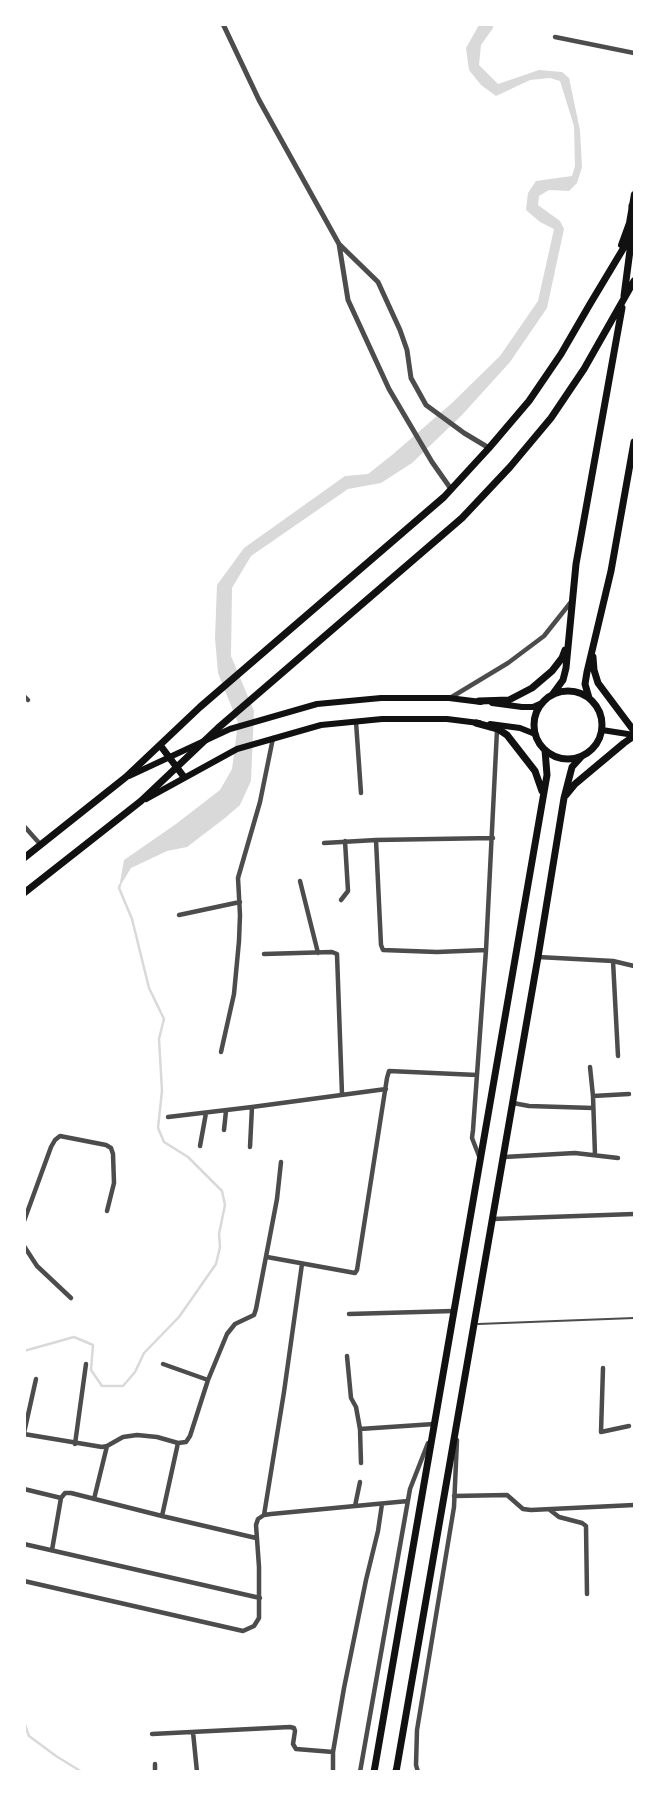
<!DOCTYPE html>
<html>
<head>
<meta charset="utf-8">
<style>
	body { margin:0 }
	#map { position:relative; width:659px; height:1796px; overflow:hidden; background:#fff; font-family:"Source Serif 4",serif }
	canvas { display:block }
	.frame { position:absolute; inset:0; border:26px solid #fff; pointer-events:none }
</style>
</head>
<body>
<div id="map">
<canvas width="659" height="1796"></canvas>
<div class="frame"></div>
</div>
<script>
const g = document.querySelector('canvas').getContext('2d');
g.lineJoin = 'round';
function paint(path, color) {
  g.fillStyle = color;
  g.fill(path, 'evenodd');
}
function toPath(rows) {
  const path = new Path2D();
  for (const r of rows) {
    if (r.length === 3) {
      path.moveTo(r[0] + r[2], r[1]);
      path.arc(r[0], r[1], r[2], 0, 2 * Math.PI);
      continue;
    }
    path.moveTo(r[0], r[1]);
    for (let i = 2; i < r.length; i += 2) path.lineTo(r[i], r[i + 1]);
  }
  return path;
}
function strokePath(path, color, width, dash) {
  g.strokeStyle = color;
  g.lineWidth = width;
  g.lineCap = dash ? 'butt' : 'round';
  g.setLineDash(dash || []);
  g.stroke(path);
}
const water = toPath([
	[479,25,493,25,493,28,481,45,479,65,498,84,539,70,562,72,569,78,580,130,582,167,577,183,569,191,549,190,539,196,538,205,560,221,564,229,547,308,510,362,462,415,412,463,381,483,348,489,251,556,232,588,231,656,254,711,251,781,240,805,225,818,187,847,167,851,131,868,119,888,124,860,176,824,220,790,232,769,238,723,218,673,215,638,217,585,244,548,345,476,368,474,392,455,452,403,500,356,538,301,554,229,540,222,526,210,528,193,536,181,572,176,575,166,574,126,560,81,550,78,530,80,496,96,481,85,469,70,466,48]
]);
const stream = toPath([
	[24,1351,74,1337,93,1345,91,1370,102,1386,123,1386,135,1372,144,1353,179,1317,216,1264,220,1247,219,1234,225,1205,222,1191,188,1157,164,1142,158,1128,162,1091,159,1039,164,1019,149,988,132,919,119,888,120,885],
	[24,1722,29,1736,56,1756,82,1772]
]);
const service = toPath([
	[478,1324,634,1318]
]);
const minor = toPath([
	[555,37,634,53],
	[24,696,28,700],
	[450,698,508,663,544,636,571,602],
	[356,722,361,793],
	[24,826,40,844],
	[324,843,376,840],
	[300,881,318,953],
	[341,900,348,891,345,841],
	[179,915,240,902],
	[486,950,437,952,383,950,381,945,376,840,493,838],
	[264,954,332,952,337,954,342,1094],
	[538,957,613,961,634,966],
	[613,961,618,1056],
	[221,1052,234,994,239,941,240,915,238,878,260,802,273,738],
	[590,1067,593,1096,595,1155],
	[593,1096,629,1094],
	[513,1103,529,1106,593,1108],
	[168,1117,252,1107,386,1089],
	[224,1130,226,1111],
	[200,1146,206,1113],
	[250,1147,252,1107],
	[479,1156,472,1138,473,1130,486,950,497,730],
	[504,1157,575,1153,618,1158],
	[493,1219,634,1214],
	[24,1221,51,1147,55,1140,60,1136,106,1145,111,1148,113,1154,114,1183,107,1211],
	[24,1246,37,1266,71,1298],
	[267,1257,355,1273,357,1270,387,1078,389,1071,477,1075],
	[349,1314,453,1311],
	[347,1356,351,1398,356,1407,360,1429,361,1463],
	[163,1364,208,1380],
	[603,1368,601,1432,629,1426],
	[360,1429,434,1424],
	[24,1433,36,1379],
	[24,1434,102,1447,107,1446,123,1437,137,1435,157,1437,178,1443,186,1442,190,1436,208,1380,227,1334,235,1324,254,1315,256,1309,277,1199,281,1162],
	[75,1444,86,1364],
	[24,1489,61,1498],
	[454,1496,507,1495,523,1509,531,1510,634,1505],
	[94,1499,107,1446],
	[355,1506,360,1482],
	[550,1510,559,1517,582,1523,586,1526,587,1594],
	[264,1515,284,1392,302,1264],
	[162,1516,178,1443],
	[24,1544,260,1598],
	[52,1550,61,1498,65,1493,71,1493,162,1516,256,1538],
	[24,1581,243,1631,254,1626,259,1618,259,1567,256,1525,258,1519,264,1515,271,1514,408,1501],
	[193,1732,197,1772],
	[152,1734,290,1727,294,1728,295,1731,293,1744,296,1749,333,1752],
	[155,1764,155,1772],
	[333,1772,333,1752,344,1688,366,1580,378,1531,382,1504],
	[360,1772,410,1489,428,1443],
	[418,1772,416,1765,417,1730,454,1507,457,1440]
]);
const tertiary = toPath([
	[223,24,259,100,339,244,378,282,400,330,407,350,411,378,426,405,464,433,489,448],
	[339,244,348,300,389,389,432,462,451,489]
]);
const primary = toPath([
	[621,245,629,223,634,194],
	[492,703,522,707,533,707,542,703],
	[490,724,520,728,535,734],
	[602,730,634,735],
	[129,776,230,729,317,704,381,698,449,698,481,702],
	[146,799,237,749,321,725,382,719,447,719,479,723]
]);
const trunk = toPath([
	[632,206,634,224],
	[624,296,632,235],
	[593,657,594,670,598,683,634,731],
	[568,725,34],
	[552,695,563,680,566,668,576,564,622,308],
	[589,698,585,684,587,672,611,571,634,442],
	[479,701,509,700,532,688,552,671,562,658,565,650],
	[476,723,498,729,507,735,535,771,542,791],
	[160,745,184,777],
	[566,795,575,784,624,743,634,736],
	[24,858,126,777,200,707,444,497,489,448,529,401,561,354,590,304,623,249,634,221],
	[24,893,141,801,218,728,462,518,510,467,551,418,584,369,634,281],
	[374,1772,547,775,545,750],
	[396,1772,538,957,564,798,572,767,582,756]
]);
const motorway = toPath([
	[396,1771,396,1772]
]);
paint(water, '#d9d9d9');
strokePath(stream, '#d9d9d9', 2.5);
strokePath(service, '#4c4c4c', 2);
strokePath(minor, '#4c4c4c', 4.5);
strokePath(tertiary, '#4c4c4c', 5);
strokePath(primary, '#111', 6);
strokePath(trunk, '#111', 7);
strokePath(motorway, '#111', 7);
</script>
</body>
</html>
